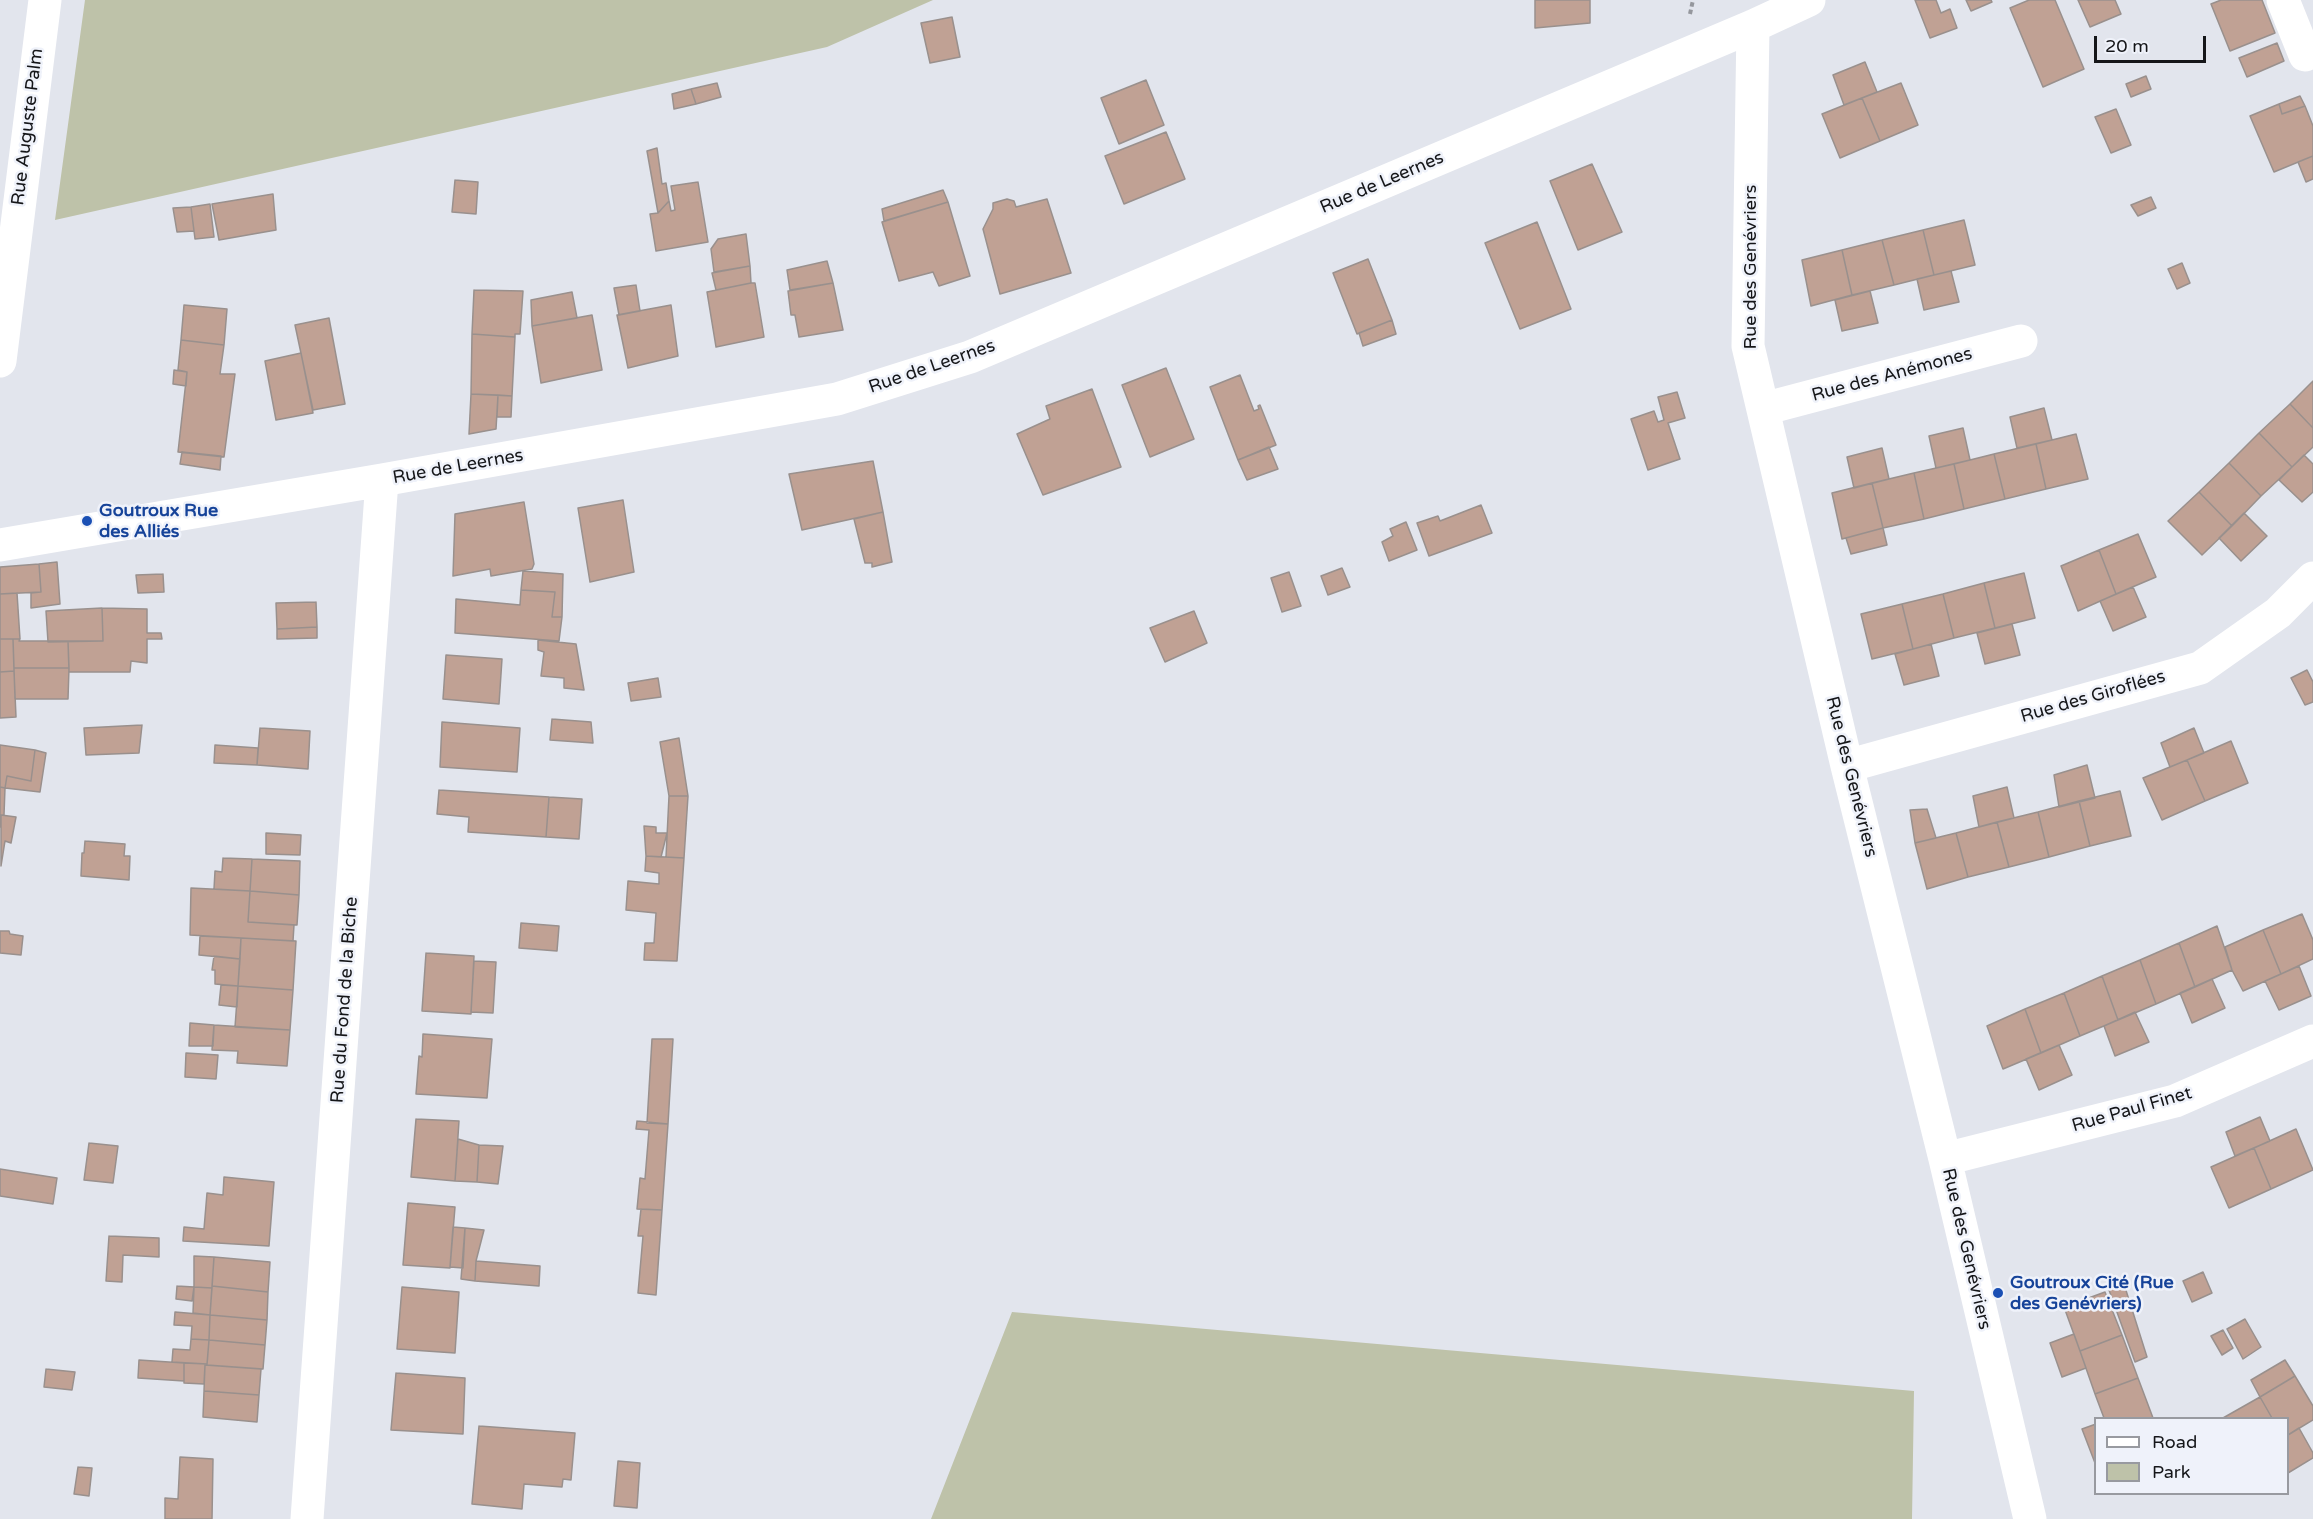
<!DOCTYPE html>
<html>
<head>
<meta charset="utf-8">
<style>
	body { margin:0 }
	#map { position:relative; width:2313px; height:1519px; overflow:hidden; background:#e2e5ed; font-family:"Varela Round",sans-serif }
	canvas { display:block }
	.legend { position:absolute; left:2094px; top:1417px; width:195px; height:78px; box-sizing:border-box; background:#eff2fa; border:2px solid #989aa0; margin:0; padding:8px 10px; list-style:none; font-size:18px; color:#151619 }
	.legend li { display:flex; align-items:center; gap:12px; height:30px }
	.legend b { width:30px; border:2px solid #989aa0 }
	.scale { position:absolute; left:2094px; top:36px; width:112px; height:27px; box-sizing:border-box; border:3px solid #151619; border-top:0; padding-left:8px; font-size:18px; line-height:21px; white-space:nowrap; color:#151619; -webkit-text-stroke:4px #eff2fa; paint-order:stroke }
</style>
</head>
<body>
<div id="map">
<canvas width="2313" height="1519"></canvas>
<ul class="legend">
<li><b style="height:8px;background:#fff"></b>Road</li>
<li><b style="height:16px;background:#bec2a9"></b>Park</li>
</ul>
<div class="scale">20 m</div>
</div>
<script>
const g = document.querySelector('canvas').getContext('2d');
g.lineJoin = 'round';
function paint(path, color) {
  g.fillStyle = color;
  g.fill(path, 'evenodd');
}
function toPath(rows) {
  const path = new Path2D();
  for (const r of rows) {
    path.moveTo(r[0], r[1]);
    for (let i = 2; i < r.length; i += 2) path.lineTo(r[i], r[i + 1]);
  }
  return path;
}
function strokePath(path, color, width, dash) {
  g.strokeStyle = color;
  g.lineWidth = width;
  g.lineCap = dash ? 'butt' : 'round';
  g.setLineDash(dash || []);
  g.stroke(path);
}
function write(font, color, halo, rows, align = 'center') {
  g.font = font + ' "Varela Round",sans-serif';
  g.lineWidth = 5;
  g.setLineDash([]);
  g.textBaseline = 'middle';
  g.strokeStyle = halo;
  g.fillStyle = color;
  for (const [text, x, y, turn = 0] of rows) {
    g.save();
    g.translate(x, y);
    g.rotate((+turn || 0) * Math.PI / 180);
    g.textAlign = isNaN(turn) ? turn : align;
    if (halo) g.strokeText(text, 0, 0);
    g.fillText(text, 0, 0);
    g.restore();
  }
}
const green = toPath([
	[85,0,933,0,827,47,55,220],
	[1012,1312,1914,1391,1912,1519,931,1519]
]);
const building = toPath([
	[1535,0,1590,0,1590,23,1535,28,1535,0],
	[1915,0,1936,0,1941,13,1950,9,1957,28,1930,38,1915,0],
	[1966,0,1991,0,1992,2,1971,11,1966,0],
	[2029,0,2055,0,2084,69,2043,87,2010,8,2029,0],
	[2078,0,2115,0,2121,14,2090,27,2078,0],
	[2221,0,2262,0,2275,33,2230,51,2211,4,2221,0],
	[952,17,960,57,930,63,921,23,952,17],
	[2277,43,2284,61,2247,77,2239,58,2277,43],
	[1865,62,1877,92,1844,105,1833,75,1865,62],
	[2146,76,2151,89,2131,97,2126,84,2146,76],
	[1146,80,1164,125,1119,144,1101,98,1146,80],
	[717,83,721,97,696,104,691,89,717,83],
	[1901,83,1918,125,1880,141,1862,98,1901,83],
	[691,89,696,104,674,109,672,94,691,89],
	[2300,96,2305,106,2282,114,2279,104,2300,96],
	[1862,98,1880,141,1840,158,1822,114,1862,98],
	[2279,104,2282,114,2305,106,2313,126,2313,156,2274,172,2250,116,2279,104],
	[2116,109,2131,145,2111,153,2095,117,2116,109],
	[1166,132,1185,179,1124,204,1105,156,1166,132],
	[657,148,662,184,666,183,669,201,658,213,647,151,657,148],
	[2313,156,2313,179,2306,182,2298,162,2313,156],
	[1592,164,1622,232,1578,250,1550,181,1592,164],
	[455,180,478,182,476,214,452,212,455,180],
	[698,182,708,242,656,251,650,214,658,213,669,201,671,211,675,210,671,186,698,182],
	[943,190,948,202,884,221,882,209,943,190],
	[273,194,276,230,219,240,212,204,273,194],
	[2151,197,2156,208,2138,216,2131,205,2151,197],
	[1007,199,1014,201,1016,207,1047,199,1071,273,1000,294,983,229,993,209,993,203,1007,199],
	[948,202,970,276,939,286,933,272,899,281,882,222,948,202],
	[210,204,214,237,195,239,191,207,210,204],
	[191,207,194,231,177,232,173,208,191,207],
	[1964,220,1975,265,1934,275,1923,230,1964,220],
	[1537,222,1571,309,1520,329,1485,243,1537,222],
	[1923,230,1934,275,1894,285,1882,240,1923,230],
	[746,234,750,266,714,272,711,249,718,239,746,234],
	[1882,240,1894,285,1852,295,1842,250,1882,240],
	[1842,250,1852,295,1811,306,1802,260,1842,250],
	[1368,259,1392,320,1357,334,1333,273,1368,259],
	[827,261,833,283,790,290,787,270,827,261],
	[2182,263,2190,283,2177,289,2168,269,2182,263],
	[750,266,751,283,716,290,712,273,750,266],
	[1951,271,1959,302,1924,310,1917,279,1951,271],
	[751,283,755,283,764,337,716,347,707,292,751,283],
	[833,283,843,330,799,337,795,315,791,315,788,291,833,283],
	[636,285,640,311,619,315,614,288,636,285],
	[474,290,523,291,520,334,515,334,515,337,472,334,474,290],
	[1870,291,1878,323,1842,331,1835,300,1870,291],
	[572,292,577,318,532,326,531,300,572,292],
	[184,305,227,309,224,345,181,340,184,305],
	[671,305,678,356,628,368,617,315,671,305],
	[592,315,602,370,541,383,532,326,592,315],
	[329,318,345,404,313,410,295,325,329,318],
	[1392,320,1396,334,1363,346,1359,333,1392,320],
	[472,334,515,337,512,396,471,394,472,334],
	[181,340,224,345,220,374,235,374,224,457,178,452,187,372,178,370,181,340],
	[301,353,313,413,276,420,265,361,301,353],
	[1166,368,1194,439,1150,457,1122,385,1166,368],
	[174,370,187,372,186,386,173,384,174,370],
	[1240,375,1254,411,1259,409,1258,406,1260,405,1276,445,1238,460,1210,387,1240,375],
	[2313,381,2313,428,2290,404,2313,381],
	[1092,389,1121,467,1043,495,1017,434,1050,419,1046,406,1092,389],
	[1677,392,1685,418,1668,423,1680,459,1648,470,1631,419,1654,411,1658,422,1664,420,1658,397,1677,392],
	[471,394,498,395,496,429,469,434,471,394],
	[498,395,512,396,511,417,497,417,498,395],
	[2290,404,2313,428,2313,447,2292,467,2259,433,2290,404],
	[2044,408,2052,440,2017,448,2010,417,2044,408],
	[1963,428,1970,460,1936,468,1929,436,1963,428],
	[2259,433,2292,467,2261,496,2229,463,2259,433],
	[2076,434,2088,479,2046,489,2036,444,2076,434],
	[2036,444,2046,489,2005,499,1994,454,2036,444],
	[1269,447,1278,469,1247,480,1238,460,1269,447],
	[1882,448,1889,479,1854,488,1847,457,1882,448],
	[182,452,221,456,220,470,180,464,182,452],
	[1994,454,2005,499,1964,509,1954,464,1994,454],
	[2304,455,2313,464,2313,492,2302,502,2279,480,2304,455],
	[873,461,883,512,802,530,789,474,873,461],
	[2229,463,2261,496,2232,526,2199,492,2229,463],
	[1954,464,1964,509,1924,519,1914,473,1954,464],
	[1914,473,1924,519,1883,528,1872,483,1914,473],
	[1872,483,1883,528,1842,539,1832,493,1872,483],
	[2199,492,2232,526,2202,555,2168,521,2199,492],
	[623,500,634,572,590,582,578,508,623,500],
	[524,502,534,564,532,569,491,576,490,569,453,576,455,514,524,502],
	[1481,505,1492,533,1429,556,1417,523,1438,516,1440,521,1481,505],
	[883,512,892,562,872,567,872,563,865,563,854,519,883,512],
	[2244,513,2267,536,2241,561,2219,538,2244,513],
	[1406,522,1417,550,1389,561,1382,542,1393,536,1390,529,1406,522],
	[1883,528,1887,545,1851,554,1846,538,1883,528],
	[2138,534,2156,577,2116,594,2099,550,2138,534],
	[2099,550,2116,594,2078,611,2061,566,2099,550],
	[57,562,60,604,31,608,31,593,41,592,39,564,57,562],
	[39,564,41,592,0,594,0,567,39,564],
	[1342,568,1350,587,1328,595,1321,576,1342,568],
	[523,571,563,574,562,617,552,617,555,592,521,590,523,571],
	[1289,572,1301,606,1282,612,1271,578,1289,572],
	[2024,573,2035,618,1995,628,1984,583,2024,573],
	[163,574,164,592,138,593,136,575,163,574],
	[1984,583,1995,628,1954,638,1943,594,1984,583],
	[2133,587,2146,617,2113,631,2100,601,2133,587],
	[521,590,555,592,552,617,562,617,559,641,455,633,456,599,520,605,521,590],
	[17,593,20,639,0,639,0,594,17,593],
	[1943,594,1954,638,1913,649,1902,604,1943,594],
	[316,602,317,627,277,629,276,603,316,602],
	[1902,604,1913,649,1872,659,1861,614,1902,604],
	[102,608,103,641,48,642,46,611,102,608],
	[102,608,147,609,147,633,161,633,162,639,147,639,147,663,131,661,130,672,69,672,68,641,103,641,102,608],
	[1194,611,1207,643,1165,662,1150,628,1194,611],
	[2012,624,2020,655,1985,664,1977,633,2012,624],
	[317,627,317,638,277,639,277,629,317,627],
	[0,639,13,639,14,671,0,672,0,639],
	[13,639,20,639,19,641,68,641,69,668,14,668,13,639],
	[538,640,576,644,584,690,564,688,564,678,541,676,544,652,538,650,538,640],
	[1931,644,1939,676,1904,685,1895,654,1931,644],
	[446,655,502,659,499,704,443,699,446,655],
	[14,668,69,668,68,699,15,699,14,668],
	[2307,670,2313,682,2313,702,2305,705,2291,678,2307,670],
	[14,671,16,717,0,718,0,672,14,671],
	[658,678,661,697,631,701,628,683,658,678],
	[552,719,591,722,593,743,550,740,552,719],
	[442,722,520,728,517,772,440,767,442,722],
	[142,725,139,753,86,755,84,728,142,725],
	[260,728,310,731,308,769,257,765,260,728],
	[2194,728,2204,753,2170,767,2161,743,2194,728],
	[679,738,688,796,669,796,660,742,679,738],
	[2231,741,2248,783,2205,801,2187,760,2231,741],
	[0,745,35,750,31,781,7,776,5,788,0,787,0,745],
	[215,745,258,748,257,765,214,763,215,745],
	[35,750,46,753,40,792,5,788,7,776,31,781,35,750],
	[2187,760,2205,801,2162,820,2143,778,2187,760],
	[2087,765,2095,798,2059,807,2054,775,2087,765],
	[0,787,5,788,4,815,1,815,0,827,0,787],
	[2007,787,2014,818,1979,827,1973,796,2007,787],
	[439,790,549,797,546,837,468,832,469,817,437,814,439,790],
	[2120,791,2131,836,2090,846,2079,801,2120,791],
	[669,796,688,796,684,858,666,857,669,796],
	[549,797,582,799,579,839,546,837,549,797],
	[2079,801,2090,846,2049,857,2038,812,2079,801],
	[1927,809,1936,838,1915,843,1910,810,1927,809],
	[2038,812,2049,857,2009,867,1997,822,2038,812],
	[1,815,16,817,11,843,5,841,1,866,1,815],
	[1997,822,2009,867,1968,877,1956,833,1997,822],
	[644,826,656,827,656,833,667,833,661,857,646,856,644,826],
	[266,833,301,835,300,855,266,854,266,833],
	[1956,833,1968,877,1927,889,1915,843,1956,833],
	[85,841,125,844,124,856,130,856,129,880,81,876,82,853,84,853,85,841],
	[646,856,684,858,677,961,644,960,645,943,654,943,656,913,626,910,628,881,659,884,659,873,645,871,646,856],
	[223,858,252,859,250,891,214,889,215,871,222,872,223,858],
	[252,859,300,861,299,895,250,891,252,859],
	[191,888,250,891,248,922,294,925,293,941,190,935,191,888],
	[250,891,299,895,297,925,248,922,250,891],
	[2302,914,2313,940,2313,959,2281,974,2263,930,2302,914],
	[521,923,559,926,557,951,519,948,521,923],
	[2217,926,2232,970,2195,987,2179,943,2217,926],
	[2263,930,2281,974,2243,991,2232,970,2225,947,2263,930],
	[0,931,9,931,10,934,23,936,21,955,0,953,0,931],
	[200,936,241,938,240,959,199,955,200,936],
	[241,938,296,941,293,990,238,986,241,938],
	[2179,943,2195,987,2156,1004,2140,960,2179,943],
	[426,953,474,956,471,1014,422,1011,426,953],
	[214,956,240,959,238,986,215,984,215,970,212,970,214,956],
	[2140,960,2156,1004,2118,1020,2102,976,2140,960],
	[474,961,496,962,493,1013,471,1012,474,961],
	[2299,966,2311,996,2279,1010,2265,981,2299,966],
	[2102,976,2118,1020,2080,1036,2064,993,2102,976],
	[2212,979,2225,1008,2192,1023,2180,993,2212,979],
	[221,985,238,986,237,1007,219,1005,221,985],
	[238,986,293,990,290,1030,235,1027,238,986],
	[2064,993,2080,1036,2041,1053,2025,1009,2064,993],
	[2025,1009,2041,1053,2003,1069,1987,1026,2025,1009],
	[2135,1012,2149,1042,2115,1056,2104,1026,2135,1012],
	[190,1023,214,1025,213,1046,189,1046,190,1023],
	[214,1025,290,1030,287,1066,237,1063,238,1051,212,1050,214,1025],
	[423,1034,492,1039,487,1098,416,1094,419,1056,422,1057,423,1034],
	[652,1039,673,1039,668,1124,647,1123,652,1039],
	[2059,1045,2072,1075,2039,1090,2026,1059,2059,1045],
	[186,1053,218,1055,216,1079,185,1077,186,1053],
	[2260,1117,2270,1141,2235,1156,2226,1132,2260,1117],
	[416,1119,459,1121,455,1181,411,1177,416,1119],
	[637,1121,668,1124,662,1210,637,1209,640,1178,645,1179,649,1130,636,1129,637,1121],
	[2296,1129,2313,1170,2271,1189,2254,1148,2296,1129],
	[458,1139,479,1145,477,1182,455,1181,458,1139],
	[89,1143,118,1146,113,1183,84,1180,89,1143],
	[479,1145,503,1146,498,1184,477,1182,479,1145],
	[2254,1148,2271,1189,2229,1208,2211,1167,2254,1148],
	[0,1169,57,1178,53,1204,0,1196,0,1169],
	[224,1177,274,1182,269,1246,183,1241,184,1227,204,1229,207,1193,223,1195,224,1177],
	[408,1203,455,1207,450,1268,403,1265,408,1203],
	[641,1209,662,1210,656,1295,638,1293,643,1236,638,1236,641,1209],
	[453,1227,465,1228,463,1268,450,1267,453,1227],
	[465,1228,484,1230,476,1261,475,1281,461,1279,465,1228],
	[109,1236,159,1238,159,1257,123,1255,122,1282,106,1281,109,1236],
	[194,1256,214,1257,212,1288,194,1287,194,1256],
	[214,1257,270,1262,268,1292,212,1286,214,1257],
	[476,1261,540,1266,539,1286,475,1281,476,1261],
	[2203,1272,2212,1293,2192,1302,2183,1281,2203,1272],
	[2124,1284,2147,1357,2135,1362,2109,1290,2124,1284],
	[177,1286,194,1287,192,1301,176,1299,177,1286],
	[212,1286,268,1292,267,1320,210,1315,212,1286],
	[194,1287,212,1288,210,1315,193,1313,194,1287],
	[402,1287,459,1292,455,1353,397,1349,402,1287],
	[2105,1292,2122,1335,2080,1351,2064,1307,2105,1292],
	[175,1312,210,1315,209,1340,191,1339,192,1326,174,1325,175,1312],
	[210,1315,267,1320,265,1345,209,1340,210,1315],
	[2245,1319,2261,1347,2243,1359,2227,1329,2245,1319],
	[2223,1330,2233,1348,2222,1355,2211,1336,2223,1330],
	[2074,1334,2086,1368,2062,1377,2050,1343,2074,1334],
	[2122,1335,2138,1378,2095,1394,2080,1351,2122,1335],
	[191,1339,209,1340,207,1364,172,1362,173,1349,190,1350,191,1339],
	[209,1340,265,1345,263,1369,207,1365,209,1340],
	[139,1360,184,1363,184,1381,138,1378,139,1360],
	[2285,1360,2295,1376,2260,1397,2251,1380,2285,1360],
	[184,1363,207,1364,205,1365,204,1384,184,1383,184,1363],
	[205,1365,261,1369,259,1395,204,1391,205,1365],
	[46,1369,75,1372,72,1390,44,1387,46,1369],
	[396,1373,465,1378,463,1434,391,1430,396,1373],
	[2295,1376,2313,1406,2313,1420,2288,1435,2288,1418,2272,1418,2260,1397,2295,1376],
	[2138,1378,2153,1418,2104,1418,2095,1394,2138,1378],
	[204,1391,259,1395,257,1422,203,1417,204,1391],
	[2260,1397,2272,1418,2223,1418,2260,1397],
	[2096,1424,2096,1463,2095,1463,2082,1429,2096,1424],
	[479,1426,575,1433,571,1480,563,1479,562,1487,524,1484,522,1509,472,1504,479,1426],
	[2299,1428,2313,1453,2313,1458,2288,1473,2288,1435,2299,1428],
	[180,1457,213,1459,212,1519,165,1519,165,1498,178,1499,180,1457],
	[618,1461,640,1463,637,1508,614,1506,618,1461],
	[78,1467,92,1468,89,1496,74,1494,78,1467]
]);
const path = toPath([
	[1690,14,1693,0]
]);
const minor = toPath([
	[2283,0,2305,55,2313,52],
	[1753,26,1748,346,1847,766,1945,1159,2030,1519],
	[0,361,45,0],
	[1763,409,2021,341],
	[0,545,382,480,837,399,970,357,1753,26,1809,0],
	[1847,766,2200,668,2278,613,2313,578],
	[1945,1159,2175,1101,2313,1041],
	[307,1519,382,480]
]);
const markers = [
	[87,521,6,"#1a4fb4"],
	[1998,1293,6,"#1a4fb4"]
];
const streetNames = [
	["Rue Auguste Palm",28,127,-83],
	["Rue de Leernes",1382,183,-23],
	["Rue des Genévriers",1751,267,-90],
	["Rue de Leernes",932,367,-19],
	["Rue des Anémones",1892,375,-15],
	["Rue de Leernes",458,467,-10],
	["Rue des Giroflées",2093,697,-16],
	["Rue des Genévriers",1851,777,76],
	["Rue du Fond de la Biche",345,1000,-86],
	["Rue Paul Finet",2132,1110,-16],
	["Rue des Genévriers",1966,1249,77]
];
const transitNames = [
	["Goutroux Rue",99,511],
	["des Alliés",99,532],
	["Goutroux Cité (Rue",2010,1283],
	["des Genévriers)",2010,1304]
];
paint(green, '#bec2a9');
paint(building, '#c0a194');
strokePath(building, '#99908d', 1.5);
strokePath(path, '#95979d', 4, [4.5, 3]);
strokePath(minor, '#fff', 33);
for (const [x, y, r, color] of markers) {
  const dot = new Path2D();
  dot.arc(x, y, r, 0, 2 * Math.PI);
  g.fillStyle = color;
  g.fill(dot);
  strokePath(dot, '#eff2fa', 2);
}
write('18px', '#151619', '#eff2fa', streetNames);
write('bold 18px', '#164399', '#eff2fa', transitNames, 'left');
</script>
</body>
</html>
